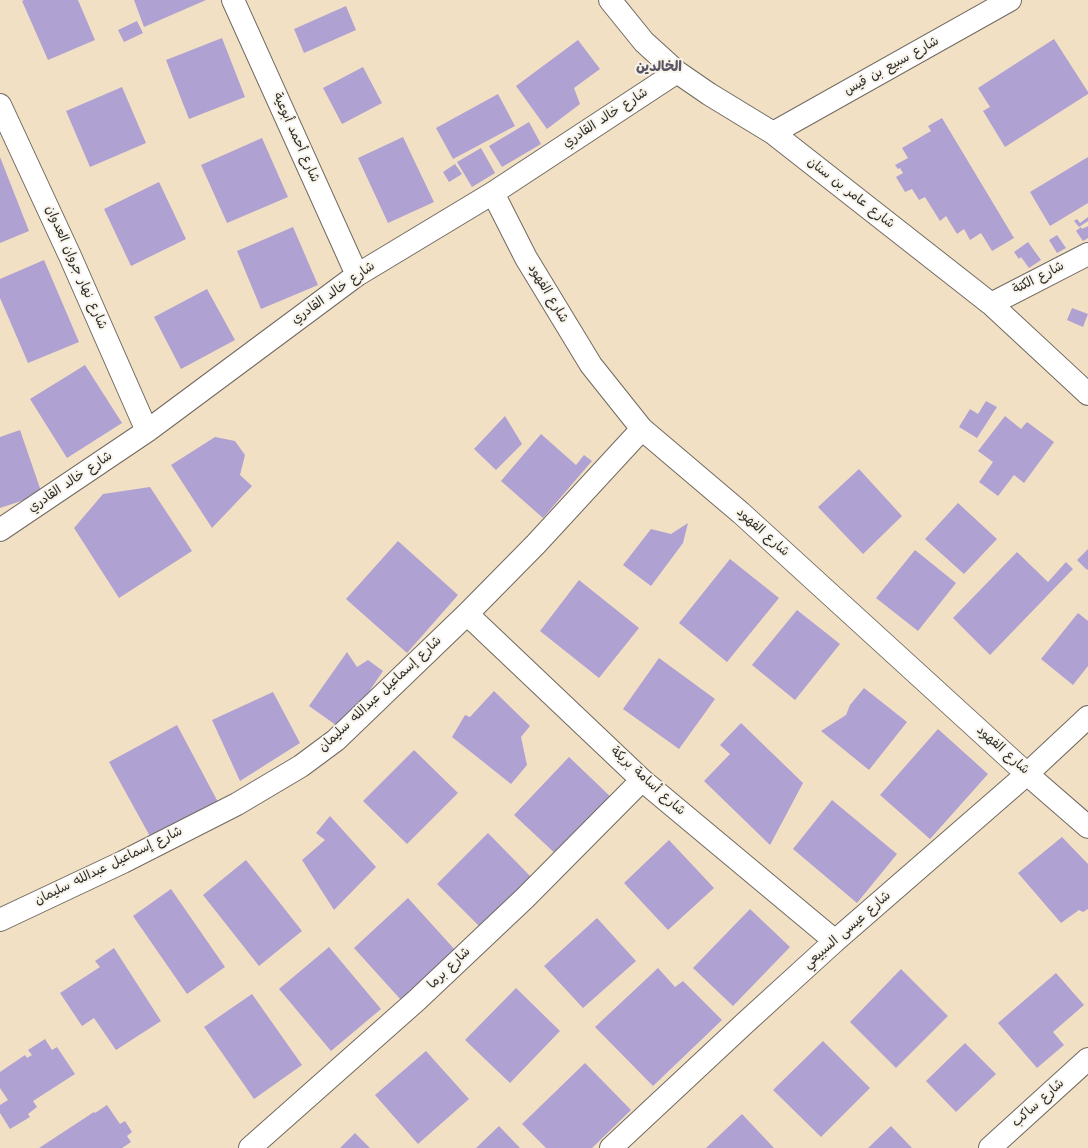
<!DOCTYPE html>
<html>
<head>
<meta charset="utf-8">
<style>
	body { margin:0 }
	canvas { display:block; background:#f2e0c5 }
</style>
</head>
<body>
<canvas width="1088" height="1148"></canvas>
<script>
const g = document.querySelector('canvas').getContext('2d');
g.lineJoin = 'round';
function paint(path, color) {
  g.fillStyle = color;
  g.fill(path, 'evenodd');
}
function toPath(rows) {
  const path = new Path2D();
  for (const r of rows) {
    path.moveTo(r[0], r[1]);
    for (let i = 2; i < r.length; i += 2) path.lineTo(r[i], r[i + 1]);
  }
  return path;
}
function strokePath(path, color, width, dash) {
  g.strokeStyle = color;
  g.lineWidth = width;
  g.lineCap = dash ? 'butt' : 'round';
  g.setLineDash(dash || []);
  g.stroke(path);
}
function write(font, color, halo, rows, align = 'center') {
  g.font = font + ' Kalam,"Playpen Sans Arabic",sans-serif';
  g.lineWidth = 4;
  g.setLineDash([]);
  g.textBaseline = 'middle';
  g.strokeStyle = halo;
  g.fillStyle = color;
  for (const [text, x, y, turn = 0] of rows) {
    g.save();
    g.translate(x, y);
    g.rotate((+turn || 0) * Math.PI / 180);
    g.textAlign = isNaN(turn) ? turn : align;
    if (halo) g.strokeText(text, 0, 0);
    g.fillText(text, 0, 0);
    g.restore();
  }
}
const building = toPath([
	[24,0,78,0,95,40,48,60,22,1],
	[134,0,206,0,144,27],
	[346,6,356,30,304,53,294,29],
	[137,21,143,33,124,42,118,30],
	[222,38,245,97,189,119,166,60],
	[1054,39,1088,92,1088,94,1005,147,983,111,990,107,978,88],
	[578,40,600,69,574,88,580,104,547,129,516,86],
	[363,67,382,103,342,124,323,88],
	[122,87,146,143,90,167,66,111],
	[498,94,515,126,453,159,436,128],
	[942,118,1014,238,992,251,981,233,970,240,964,229,957,234,946,216,940,221,925,197,919,200,912,189,905,192,896,177,903,173,900,168,898,169,895,165,908,158,902,148,931,131,928,126],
	[529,122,541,144,502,167,489,146],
	[403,137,434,202,388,223,358,158],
	[262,138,288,197,227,223,201,165],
	[481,148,495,173,472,187,457,162],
	[0,157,29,231,0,243],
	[1088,157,1088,203,1050,226,1030,192],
	[455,164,462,174,449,182,443,172],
	[159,182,186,239,131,266,104,209],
	[1088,217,1088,221,1079,227,1074,221,1077,219,1080,223],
	[1088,226,1088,238,1083,241,1076,231,1081,227,1082,229],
	[293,227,318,285,261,309,237,251],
	[1057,235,1066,248,1057,253,1049,240],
	[1028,242,1041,260,1029,268,1021,257,1019,259,1014,252],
	[44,260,79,342,28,363,0,298,0,279],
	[207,289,235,340,181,369,154,317],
	[1072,308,1088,314,1083,327,1067,320],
	[85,365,122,423,67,458,30,399],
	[986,401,997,407,977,438,959,427,970,409,978,414],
	[505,416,522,444,496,470,474,449],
	[1005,416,1021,429,1027,422,1054,442,1024,483,1014,475,998,496,979,482,993,462,978,451],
	[20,430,42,494,0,508,0,437],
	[541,434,576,465,584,455,592,461,543,518,501,481],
	[215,437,235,441,245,455,240,475,252,486,212,528,171,465],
	[859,469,902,516,863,554,818,507],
	[150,487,192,551,119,598,74,528,103,494],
	[958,503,997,539,964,574,925,539],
	[688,523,683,543,651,586,623,565,651,529,671,534],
	[398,541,458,595,407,653,346,599],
	[1088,549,1088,569,1087,570,1077,560],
	[915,550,956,583,918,631,876,598],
	[1017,552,1048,582,1066,562,1073,569,990,655,953,618],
	[730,559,779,598,727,662,679,623],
	[579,580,639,628,599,678,540,631],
	[797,610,840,644,795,700,752,665],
	[1078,613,1088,621,1088,666,1073,685,1041,659],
	[347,652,357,667,368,660,383,671,343,730,309,706],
	[659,658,715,699,679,749,623,709],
	[864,688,907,722,869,770,821,731,846,715,850,705],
	[494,691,530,726,521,737,527,765,511,784,452,737,465,715,470,717],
	[273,692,300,743,240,781,212,720],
	[741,723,803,783,770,845,704,781,730,754,720,745],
	[177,725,219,804,152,840,109,762],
	[938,729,988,774,930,839,880,795],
	[414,750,458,793,407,844,363,801],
	[569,757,613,799,559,857,514,815],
	[832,800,897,854,857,903,793,849],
	[330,816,376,867,334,910,302,860,325,840,316,833],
	[488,833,532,878,481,928,437,884],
	[1062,837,1088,864,1088,909,1083,912,1079,910,1061,923,1018,873],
	[669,840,714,888,668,930,624,883],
	[246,860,302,931,259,966,203,895],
	[171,889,225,967,187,994,133,916],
	[408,898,456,951,401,1000,354,948],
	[750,909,790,947,733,1006,693,968],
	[597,918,636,961,583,1008,544,966],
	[329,947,381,1009,331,1051,279,989],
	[114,948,161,1021,116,1050,94,1018,82,1026,60,993,100,967,95,961],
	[658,968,675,987,683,981,722,1020,653,1086,595,1027],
	[901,969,948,1016,896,1068,850,1022],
	[1056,973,1084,1005,1053,1032,1064,1045,1037,1068,998,1023],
	[516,988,560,1031,510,1083,465,1040],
	[252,994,302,1065,254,1099,204,1027],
	[45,1039,52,1050,57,1047,75,1074,33,1101,37,1107,28,1114,30,1117,10,1129,0,1113,0,1105,8,1100,0,1088,0,1072,25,1055,27,1058,32,1055,28,1050],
	[823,1041,870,1088,821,1137,773,1090],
	[965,1043,996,1074,956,1112,926,1081],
	[426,1051,469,1099,418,1144,375,1095],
	[585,1063,631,1110,592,1148,546,1148,522,1124],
	[107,1105,120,1124,125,1121,132,1132,127,1136,131,1142,122,1148,39,1148,94,1112,95,1113],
	[742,1114,774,1148,706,1148],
	[499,1126,520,1148,476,1148],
	[891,1126,912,1148,868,1148],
	[355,1133,370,1148,340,1148]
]);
const street = toPath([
	[233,0,357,275],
	[610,0,644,42,677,72,709,94,773,133,991,304,1088,394],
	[0,105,70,256,147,431],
	[773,133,1010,0],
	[493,193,526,258,591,365,642,429,741,513,1027,774,1088,827],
	[991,304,1088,254],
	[0,530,147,431,357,275,493,193,677,72],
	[467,614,642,780,835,941],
	[0,920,123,862,237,804,301,766,336,740,467,614,536,544,642,429],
	[250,1148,417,1000,525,898,642,780],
	[611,1148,745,1023,835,941,1027,774,1088,717],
	[990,1148,1088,1059]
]);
const streetNames = [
	["شارع سبيع بن قيس",892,67,-29],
	["شارع خالد القادري",606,119,-33],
	["شارع أحمد أبوعية",295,138,66],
	["شارع عامر بن سنان",850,194,38],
	["شارع نهار جروان العدوان",75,268,66],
	["شارع الكتة",1039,279,-27],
	["شارع خالد القادري",334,294,-35],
	["شارع الفهود",547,294,59],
	["شارع خالد القادري",71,483,-34],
	["شارع الفهود",762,533,42],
	["شارع إسماعيل عبدالله سليمان",381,695,-43],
	["شارع الفهود",1002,751,42],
	["شارع أسامة بريكة",647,782,42],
	["شارع إسماعيل عبدالله سليمان",109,867,-26],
	["شارع عيسى السبيعي",848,931,-41],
	["شارع برما",450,969,-44],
	["شارع ساكب",1039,1104,-42]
];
const neighbourhoodNames = [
	["الخالدين",659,69]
];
paint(building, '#afa1d1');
strokePath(street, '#716a61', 24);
strokePath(street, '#fff', 22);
write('13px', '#2b2b2b', '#f7f3e8', streetNames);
write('bold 14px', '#595465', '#f7f3e8', neighbourhoodNames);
</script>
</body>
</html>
